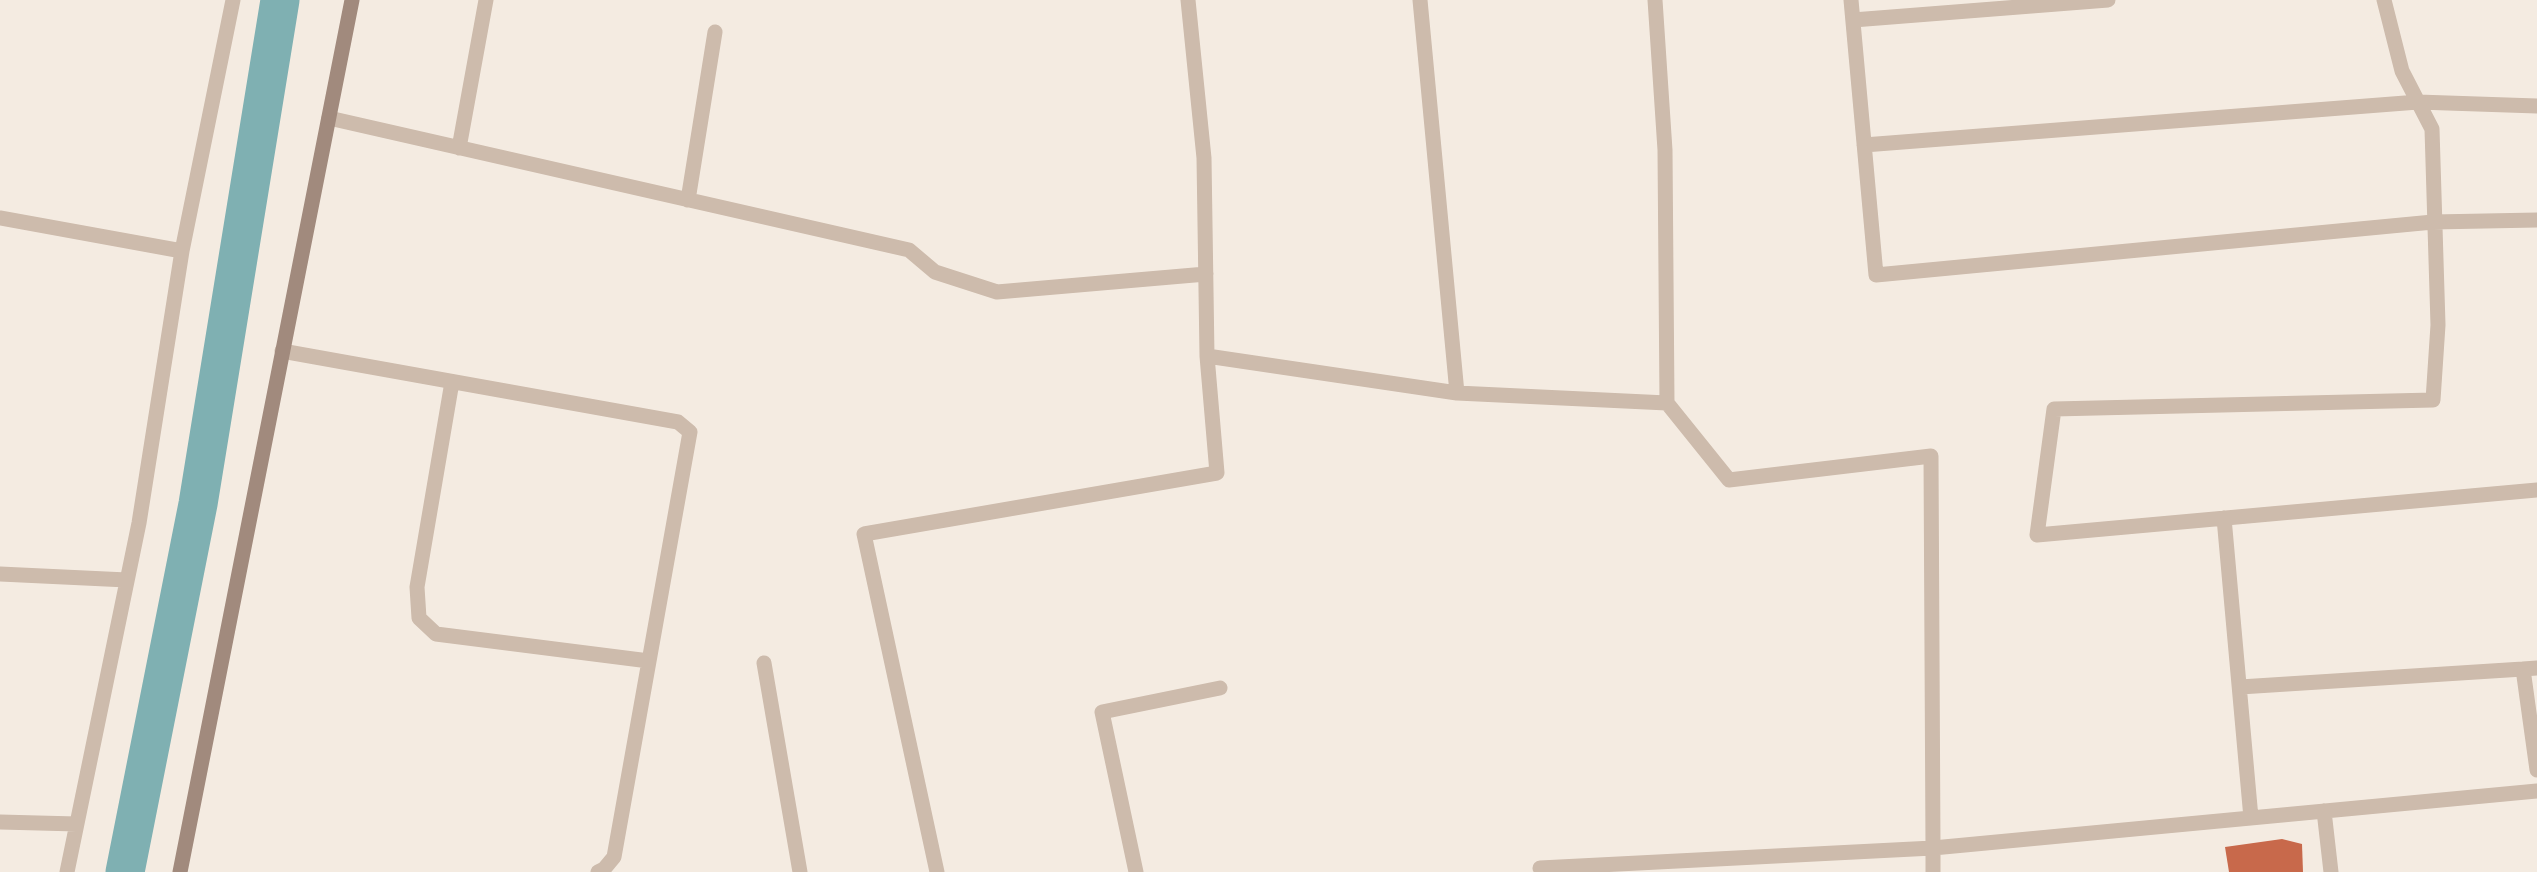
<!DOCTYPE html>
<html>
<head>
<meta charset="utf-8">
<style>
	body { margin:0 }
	canvas { display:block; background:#f4ebe1 }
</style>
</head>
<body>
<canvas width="2537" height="872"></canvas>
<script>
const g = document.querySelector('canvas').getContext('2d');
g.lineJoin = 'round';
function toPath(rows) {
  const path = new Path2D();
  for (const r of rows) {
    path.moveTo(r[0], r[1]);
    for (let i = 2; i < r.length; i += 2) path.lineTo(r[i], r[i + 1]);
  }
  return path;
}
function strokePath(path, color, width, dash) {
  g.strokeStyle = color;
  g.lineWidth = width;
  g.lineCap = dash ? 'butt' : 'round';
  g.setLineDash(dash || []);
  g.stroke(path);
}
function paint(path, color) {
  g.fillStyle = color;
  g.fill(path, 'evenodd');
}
const canal = toPath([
	[125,872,198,504,280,0]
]);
const building = toPath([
	[2282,839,2302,844,2303,872,2229,872,2225,847]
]);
const street = toPath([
	[1420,0,1457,393],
	[1851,0,1876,275,2433,222,2537,220],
	[2384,0,2402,71,2432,129,2438,325,2433,400,2054,409,2037,535,2537,490],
	[1853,20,2108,0],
	[329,118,909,250,935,272,997,292,1206,274],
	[1864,145,2418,102,2537,106],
	[459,148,486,0],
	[688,200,715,32],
	[0,218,182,251],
	[282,351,678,422,690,432,614,857,604,869,598,872],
	[1207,356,1457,393,1667,403],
	[452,382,417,587,419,618,436,634,649,661],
	[2224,518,2251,818],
	[0,574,127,580],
	[764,663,800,872],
	[2537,668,2523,669,2537,770],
	[2240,687,2523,669],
	[2324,811,2331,872],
	[0,822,77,824],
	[1540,868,1933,848,1931,456,1729,480,1667,403,1665,150,1655,0],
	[67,872,139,523,182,251,233,0],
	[937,872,864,534,1217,473,1207,356,1204,158,1188,0],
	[1136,872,1102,712,1220,688],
	[1933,872,1933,848,2537,791]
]);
const secondary = toPath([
	[180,872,352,0]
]);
strokePath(canal, '#7fb0b2', 39);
paint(building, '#c8694b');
strokePath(street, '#cdbbac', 15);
strokePath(secondary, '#a18a7d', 15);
</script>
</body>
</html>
